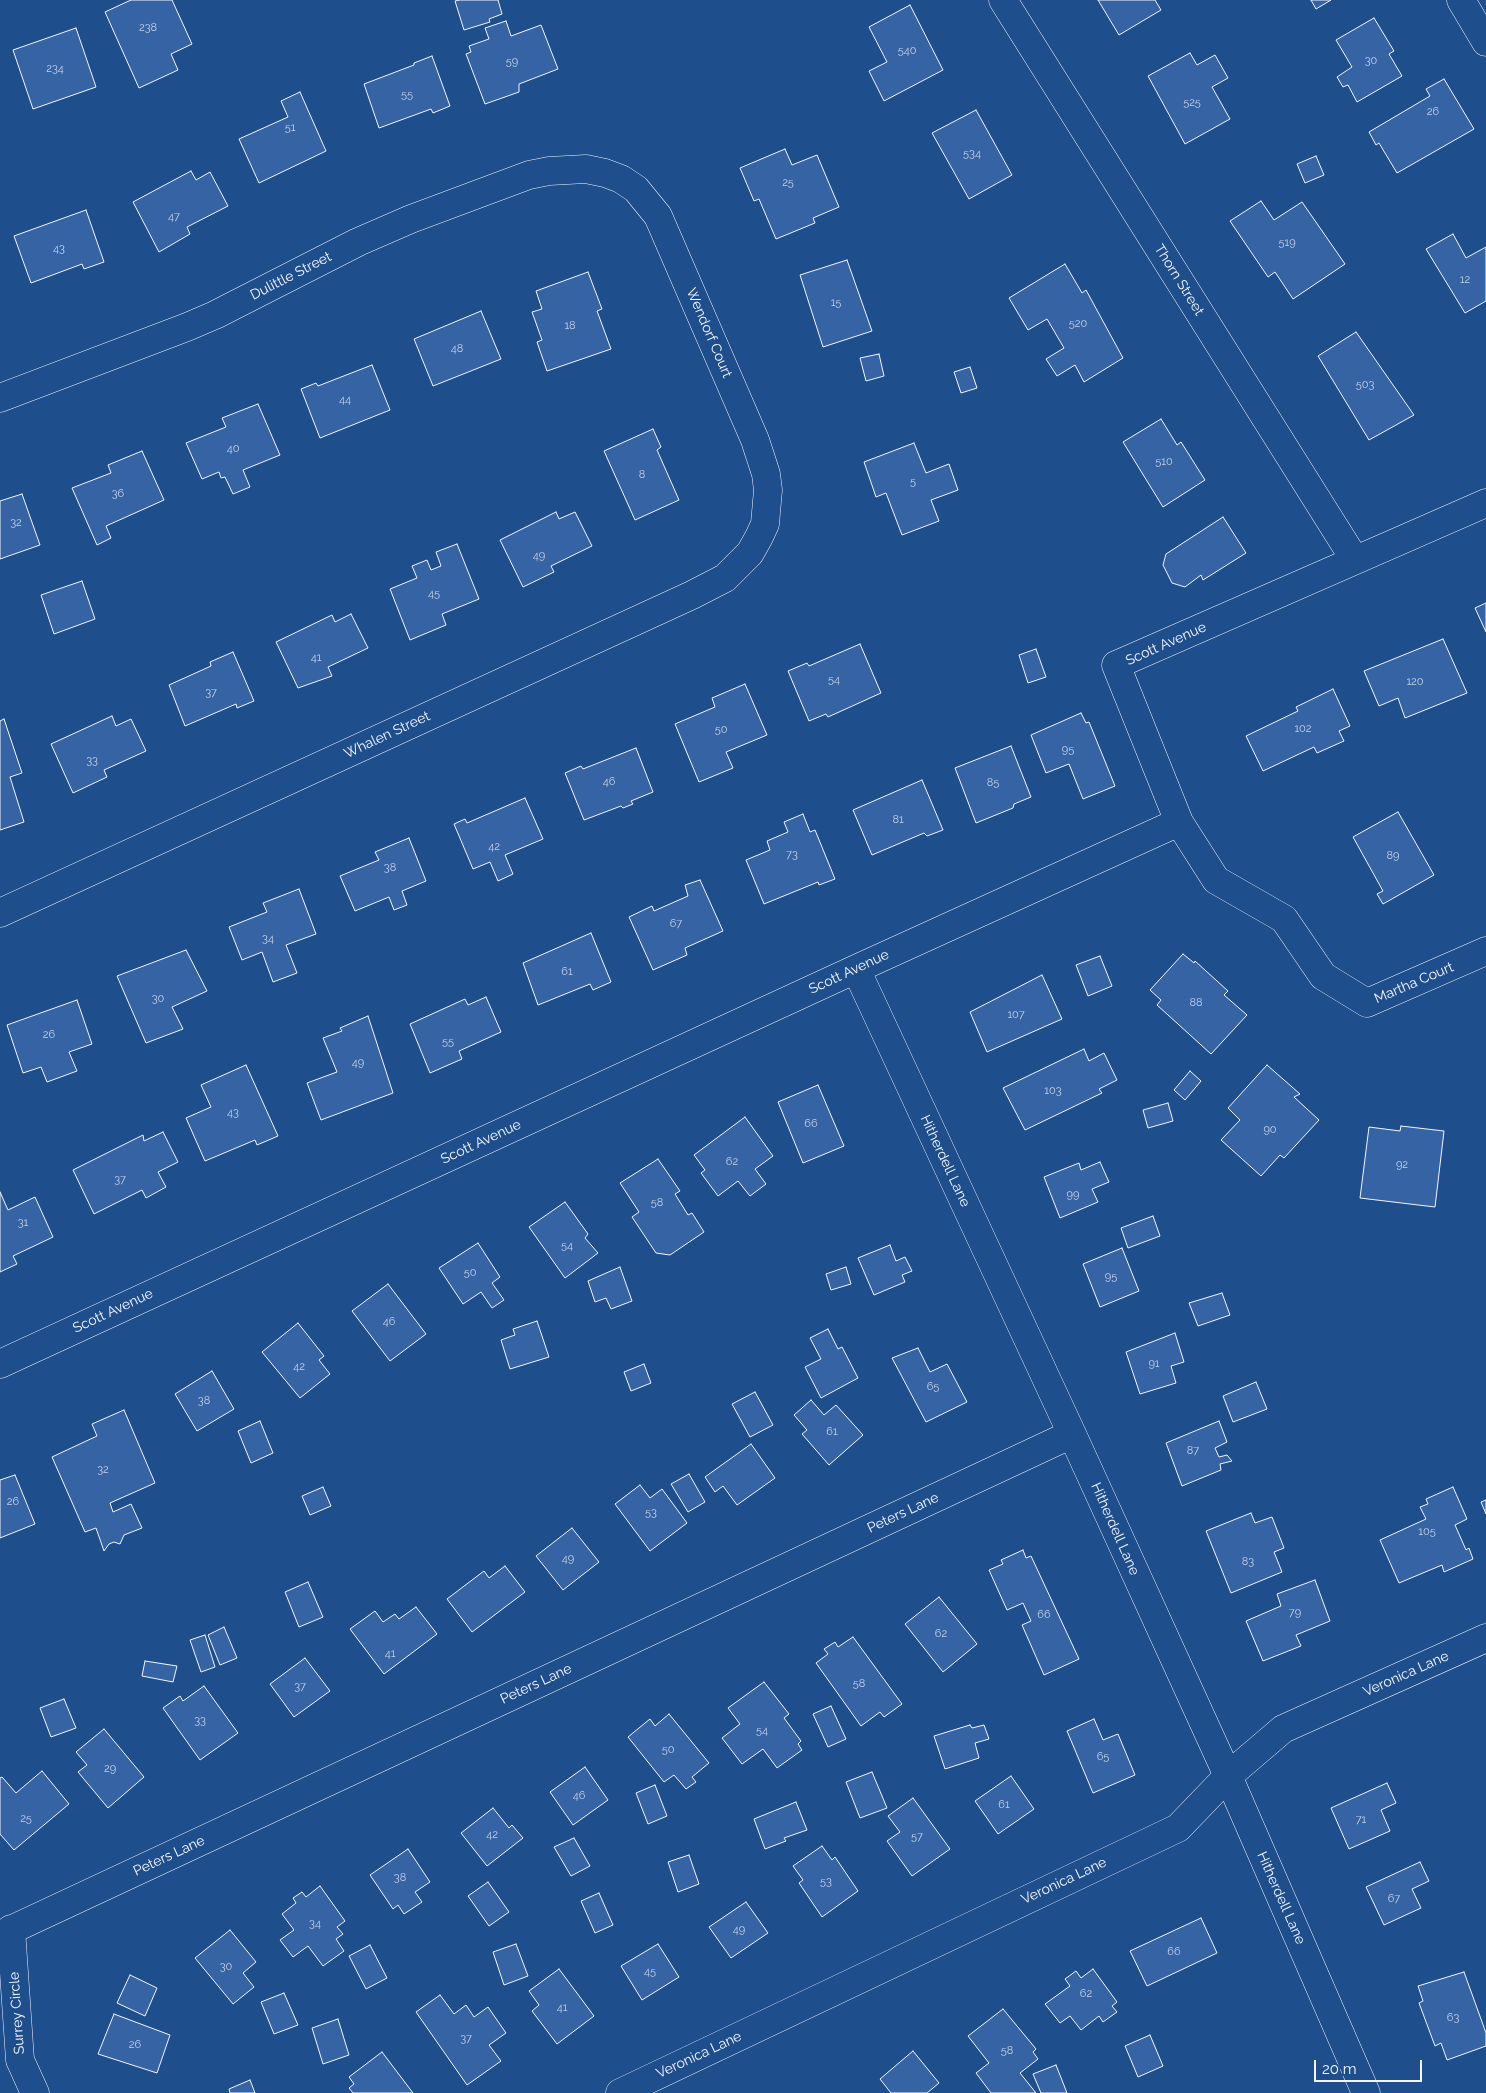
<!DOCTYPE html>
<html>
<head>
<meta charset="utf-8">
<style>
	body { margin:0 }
	#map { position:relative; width:1486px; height:2093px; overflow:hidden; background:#1f4e8c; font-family:Raleway,sans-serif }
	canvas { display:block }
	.scale { position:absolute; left:1314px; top:2060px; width:108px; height:22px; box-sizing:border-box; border:2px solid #f2f6ff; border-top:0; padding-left:6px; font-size:15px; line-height:18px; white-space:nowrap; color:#f2f6ff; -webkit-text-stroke:4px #1f4e8c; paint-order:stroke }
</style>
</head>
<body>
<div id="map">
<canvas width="1486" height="2093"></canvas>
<div class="scale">20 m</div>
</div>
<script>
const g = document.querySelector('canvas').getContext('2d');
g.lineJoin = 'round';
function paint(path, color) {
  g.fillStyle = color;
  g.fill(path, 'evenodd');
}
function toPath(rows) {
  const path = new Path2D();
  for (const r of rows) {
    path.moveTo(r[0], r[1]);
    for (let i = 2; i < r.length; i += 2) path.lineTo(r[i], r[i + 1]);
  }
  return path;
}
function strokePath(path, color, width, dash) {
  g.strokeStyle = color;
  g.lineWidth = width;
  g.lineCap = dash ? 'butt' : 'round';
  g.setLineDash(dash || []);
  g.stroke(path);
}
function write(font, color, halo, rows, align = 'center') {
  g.font = font + ' Raleway,sans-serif';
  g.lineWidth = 4;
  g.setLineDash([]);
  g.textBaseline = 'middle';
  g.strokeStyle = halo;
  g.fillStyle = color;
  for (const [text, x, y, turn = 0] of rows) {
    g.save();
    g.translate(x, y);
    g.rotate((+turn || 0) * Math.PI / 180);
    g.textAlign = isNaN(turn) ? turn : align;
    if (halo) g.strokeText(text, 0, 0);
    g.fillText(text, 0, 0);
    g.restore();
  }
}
const building = toPath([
	[131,0,172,0,192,44,171,54,178,70,139,88,105,12,131,0],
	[459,0,498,0,502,14,489,19,490,22,464,30,455,1,459,0],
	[1098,0,1155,0,1161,10,1119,35,1098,0],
	[1311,0,1331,0,1316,9,1311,0],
	[910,5,943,70,884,101,869,71,887,62,869,27,910,5],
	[1374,18,1394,51,1389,54,1402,76,1357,102,1348,85,1343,87,1337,77,1352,67,1336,40,1374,18],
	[506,21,511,36,541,25,558,69,519,84,519,92,485,104,466,54,471,52,469,46,489,39,485,28,506,21],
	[76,28,96,87,33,109,13,50,76,28],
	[1190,53,1197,65,1215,55,1228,78,1212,87,1230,119,1185,144,1148,76,1190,53],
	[432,56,450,106,433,113,431,109,379,128,364,84,414,65,414,63,432,56],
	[1444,79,1474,129,1397,173,1379,143,1376,145,1369,132,1430,96,1426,89,1444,79],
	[300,92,326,151,259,183,239,139,288,117,281,101,300,92],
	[976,110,1012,175,969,199,932,133,976,110],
	[785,149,792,165,817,155,839,207,813,218,815,223,776,239,759,199,754,201,740,168,785,149],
	[1316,156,1324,175,1305,183,1297,164,1316,156],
	[191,171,196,180,210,172,228,206,187,227,190,234,159,252,133,202,191,171],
	[1261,201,1274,220,1302,202,1345,264,1293,299,1275,272,1268,277,1230,221,1261,201],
	[86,210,104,262,84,269,82,264,31,283,14,236,86,210],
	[1453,234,1466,258,1486,247,1486,301,1465,313,1426,249,1453,234],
	[847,260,872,331,823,347,800,275,847,260],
	[1065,264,1082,293,1086,290,1123,358,1084,382,1075,365,1057,376,1046,359,1064,348,1047,319,1028,330,1009,298,1065,264],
	[588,272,602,309,597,311,611,349,547,371,537,342,542,340,532,312,542,309,536,291,588,272],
	[481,311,501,359,433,386,414,339,481,311],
	[1356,332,1414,415,1369,440,1318,356,1356,332],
	[879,354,884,376,866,381,860,358,879,354],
	[372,365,390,410,320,438,301,389,316,383,318,386,372,365],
	[970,367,977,388,961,393,954,372,970,367],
	[258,404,280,455,243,470,250,487,233,494,225,477,221,478,219,472,202,479,186,443,226,427,222,418,258,404],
	[1161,419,1177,445,1181,442,1205,480,1163,507,1123,442,1161,419],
	[653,429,661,447,657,450,679,500,635,520,604,451,653,429],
	[914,443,926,473,949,464,958,490,931,500,939,521,902,535,886,493,876,497,864,462,914,443],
	[142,451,164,500,106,526,111,538,97,545,72,488,111,473,108,465,142,451],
	[22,494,40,545,0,559,0,501,22,494],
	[556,512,559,519,575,512,592,546,551,566,554,572,523,587,500,540,556,512],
	[1223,517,1246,553,1203,580,1201,575,1185,587,1172,583,1163,565,1166,554,1223,517],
	[457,544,479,599,442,614,446,625,410,640,390,589,417,578,412,566,427,560,431,570,441,566,436,552,457,544],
	[82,581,95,619,54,634,41,595,82,581],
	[1486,603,1486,632,1475,608,1486,603],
	[351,614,368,648,328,667,332,676,298,688,276,642,332,615,335,622,351,614],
	[1443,639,1467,693,1405,718,1398,698,1379,706,1364,671,1443,639],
	[860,644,881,693,828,717,826,714,809,721,788,671,807,663,809,666,860,644],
	[1036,649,1046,677,1028,683,1019,655,1036,649],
	[233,652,254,701,237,708,236,704,185,726,169,685,211,666,210,662,233,652],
	[745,684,767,735,726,752,733,768,699,782,675,724,715,707,712,698,745,684],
	[1333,689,1350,726,1339,731,1344,741,1317,753,1314,747,1263,771,1246,736,1298,711,1296,707,1333,689],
	[1081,713,1086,723,1089,722,1115,786,1083,799,1069,764,1046,773,1031,735,1081,713],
	[112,716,116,726,131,719,146,751,104,770,107,777,73,793,51,744,112,716],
	[4,719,22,773,10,777,24,822,0,830,0,721,4,719],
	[1011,746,1031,797,1014,804,1013,808,976,823,955,768,1011,746],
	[636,748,653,792,631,801,633,804,623,808,621,806,584,820,565,773,581,766,583,769,636,748],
	[922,780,943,830,927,836,924,833,872,855,853,810,922,780],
	[525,798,543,839,505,855,513,874,498,881,490,862,473,869,454,824,465,819,467,823,525,798],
	[1398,812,1434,875,1383,904,1377,894,1383,891,1353,837,1398,812],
	[803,814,810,832,815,830,835,879,819,885,818,882,764,904,746,860,770,850,767,841,788,832,784,822,803,814],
	[409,838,426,881,402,891,407,905,394,910,389,897,355,911,340,876,379,860,375,852,409,838],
	[700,880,723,931,685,948,687,955,653,970,629,917,652,906,654,911,688,896,685,885,700,880],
	[299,889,316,934,286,945,297,973,273,982,262,952,242,960,229,927,267,912,263,903,299,889],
	[591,933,611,982,593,990,590,984,538,1005,523,963,591,933],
	[186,950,207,991,172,1007,183,1029,146,1043,117,976,186,950],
	[1183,954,1194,963,1195,961,1228,991,1224,995,1247,1015,1211,1054,1157,1005,1161,1000,1150,990,1183,954],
	[1100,956,1112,986,1088,996,1076,965,1100,956],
	[1042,975,1062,1019,987,1052,970,1012,1042,975],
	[486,997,501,1032,459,1051,462,1059,430,1073,410,1024,465,999,468,1005,486,997],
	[77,1000,92,1044,69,1052,77,1071,47,1082,41,1067,23,1073,7,1025,77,1000],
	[368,1016,393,1093,321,1120,307,1083,337,1072,323,1038,342,1031,340,1028,368,1016],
	[1084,1049,1089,1061,1104,1053,1117,1080,1099,1089,1102,1093,1025,1130,1003,1088,1084,1049],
	[246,1065,278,1136,257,1145,255,1140,205,1161,186,1118,211,1107,201,1085,246,1065],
	[1267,1065,1300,1094,1294,1097,1319,1120,1284,1158,1280,1155,1261,1176,1221,1140,1240,1120,1228,1108,1267,1065],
	[1190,1071,1201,1081,1185,1100,1174,1090,1190,1071],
	[818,1085,844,1146,803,1163,778,1102,818,1085],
	[1168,1103,1173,1121,1148,1128,1143,1110,1168,1103],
	[745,1117,773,1156,755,1169,766,1184,750,1196,738,1181,718,1196,701,1173,705,1170,694,1155,745,1117],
	[1401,1126,1444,1131,1435,1207,1360,1198,1369,1127,1400,1131,1401,1126],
	[163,1132,178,1162,158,1172,166,1187,146,1198,142,1190,94,1214,73,1170,143,1135,144,1141,163,1132],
	[658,1159,680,1191,675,1194,688,1215,692,1213,704,1232,670,1255,656,1253,632,1217,639,1212,620,1183,658,1159],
	[1100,1162,1109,1182,1092,1189,1098,1202,1060,1218,1044,1177,1079,1163,1081,1170,1100,1162],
	[0,1192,8,1210,35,1197,53,1237,13,1256,17,1264,0,1272,0,1192],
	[565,1202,588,1234,585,1238,598,1253,565,1278,529,1227,565,1202],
	[1153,1216,1160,1236,1128,1248,1121,1228,1153,1216],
	[478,1243,500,1277,492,1283,504,1300,492,1308,481,1292,463,1304,439,1268,478,1243],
	[890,1245,896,1261,905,1257,912,1271,902,1275,905,1282,874,1295,858,1258,890,1245],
	[1122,1248,1139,1291,1100,1307,1083,1264,1122,1248],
	[620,1267,632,1301,611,1309,606,1298,595,1302,588,1281,620,1267],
	[846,1267,851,1284,831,1290,826,1274,846,1267],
	[388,1284,426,1334,390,1361,352,1311,388,1284],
	[1222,1293,1230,1315,1198,1326,1189,1303,1222,1293],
	[537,1321,549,1357,510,1369,501,1340,515,1335,513,1329,537,1321],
	[298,1323,324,1356,319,1360,330,1374,300,1398,262,1352,298,1323],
	[828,1329,838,1349,842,1347,858,1378,821,1398,805,1367,821,1359,810,1338,828,1329],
	[1175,1333,1184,1362,1171,1366,1176,1383,1140,1394,1126,1352,1175,1333],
	[918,1348,930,1372,947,1364,967,1402,926,1422,892,1358,918,1348],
	[644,1364,651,1383,631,1391,624,1372,644,1364],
	[212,1371,234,1409,197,1431,175,1394,212,1371],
	[1256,1382,1267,1409,1233,1422,1223,1396,1256,1382],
	[755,1392,773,1425,750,1437,732,1404,755,1392],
	[811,1400,824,1415,836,1405,863,1435,829,1465,802,1434,807,1430,794,1415,811,1400],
	[124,1410,155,1483,110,1503,113,1512,131,1504,142,1528,124,1535,120,1544,114,1542,109,1544,104,1551,96,1528,85,1532,52,1457,97,1436,92,1424,124,1410],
	[260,1421,273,1453,251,1463,238,1431,260,1421],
	[1219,1421,1227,1442,1215,1448,1219,1457,1227,1455,1232,1461,1220,1464,1221,1470,1182,1486,1166,1443,1219,1421],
	[751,1444,775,1478,737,1505,723,1486,715,1492,705,1477,751,1444],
	[689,1474,705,1502,688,1512,671,1484,689,1474],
	[15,1475,35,1524,0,1538,0,1480,15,1475],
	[640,1485,650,1498,662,1489,687,1523,650,1551,615,1504,640,1485],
	[323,1487,331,1506,310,1515,302,1496,323,1487],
	[1453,1487,1467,1519,1455,1525,1466,1550,1469,1548,1473,1559,1444,1572,1442,1565,1399,1583,1380,1540,1426,1519,1420,1507,1428,1504,1426,1499,1453,1487],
	[1486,1500,1486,1514,1481,1502,1486,1500],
	[1251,1513,1255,1523,1272,1517,1284,1548,1274,1552,1282,1572,1231,1593,1206,1531,1251,1513],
	[572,1528,599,1562,563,1590,536,1556,572,1528],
	[1023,1550,1026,1558,1031,1556,1079,1659,1044,1675,1022,1625,1031,1621,1023,1603,1007,1610,989,1570,1003,1564,1001,1560,1023,1550],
	[505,1566,525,1592,472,1632,447,1599,484,1571,489,1578,505,1566],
	[1315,1580,1330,1621,1296,1635,1301,1646,1263,1661,1246,1621,1281,1606,1277,1594,1315,1580],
	[308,1582,323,1617,299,1627,285,1592,308,1582],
	[939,1597,977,1644,943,1672,905,1624,939,1597],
	[416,1607,437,1634,384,1674,350,1629,375,1611,383,1622,395,1614,399,1619,416,1607],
	[224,1627,237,1658,220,1665,208,1635,224,1627],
	[205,1635,215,1667,201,1672,190,1640,205,1635],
	[853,1637,902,1704,884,1717,880,1712,861,1726,816,1663,828,1654,824,1649,835,1642,838,1647,853,1637],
	[305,1658,330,1691,294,1717,270,1684,305,1658],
	[145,1661,177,1666,173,1682,142,1676,145,1661],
	[764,1682,789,1714,784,1718,801,1741,798,1744,802,1750,777,1768,763,1749,742,1764,722,1738,740,1724,728,1708,764,1682],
	[204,1686,238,1733,200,1760,163,1708,180,1696,183,1701,204,1686],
	[64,1699,76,1728,51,1737,40,1708,64,1699],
	[831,1706,846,1739,828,1747,813,1714,831,1706],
	[669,1714,709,1763,692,1777,696,1782,686,1789,674,1775,664,1782,628,1737,650,1719,655,1726,669,1714],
	[1094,1719,1103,1740,1118,1734,1135,1775,1093,1793,1067,1731,1094,1719],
	[970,1725,972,1728,984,1725,989,1739,975,1743,979,1758,945,1769,934,1736,970,1725],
	[104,1729,144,1777,108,1808,78,1772,87,1765,76,1752,104,1729],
	[585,1767,608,1800,573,1825,550,1792,585,1767],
	[42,1771,69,1804,14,1850,0,1834,0,1778,2,1777,16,1793,42,1771],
	[872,1772,887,1808,860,1818,846,1782,872,1772],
	[1011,1776,1034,1809,998,1834,975,1801,1011,1776],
	[1387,1783,1396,1803,1381,1810,1390,1831,1349,1849,1331,1808,1387,1783],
	[655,1785,667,1816,648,1824,636,1793,655,1785],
	[913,1798,950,1849,912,1876,887,1841,900,1832,888,1816,913,1798],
	[796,1802,807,1830,784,1838,786,1841,765,1849,754,1819,796,1802],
	[493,1808,509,1828,512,1825,523,1838,487,1866,461,1833,493,1808],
	[574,1838,590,1866,571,1876,554,1847,574,1838],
	[822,1846,832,1860,835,1857,858,1891,822,1917,799,1883,803,1880,793,1866,822,1846],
	[408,1849,430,1882,415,1892,422,1902,404,1914,398,1905,393,1909,370,1875,408,1849],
	[689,1855,699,1884,678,1892,668,1862,689,1855],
	[1420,1862,1429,1881,1412,1889,1421,1908,1384,1925,1366,1887,1420,1862],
	[488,1882,509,1912,489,1926,468,1896,488,1882],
	[320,1886,345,1921,337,1927,343,1934,336,1939,344,1951,323,1966,308,1946,293,1957,280,1940,294,1930,282,1914,296,1903,293,1898,302,1892,306,1897,320,1886],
	[599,1893,613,1925,595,1933,581,1901,599,1893],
	[746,1902,768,1933,731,1958,709,1927,746,1902],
	[1201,1918,1217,1953,1147,1986,1130,1951,1201,1918],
	[230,1930,256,1962,243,1973,254,1987,233,2004,195,1958,230,1930],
	[516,1944,528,1976,504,1985,493,1952,516,1944],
	[658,1944,679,1977,642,2000,621,1966,658,1944],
	[370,1945,387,1978,366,1989,349,1956,370,1945],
	[559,1969,594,2016,557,2044,532,2011,539,2005,529,1991,559,1969],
	[1093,1969,1117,2002,1112,2006,1117,2012,1103,2022,1099,2016,1081,2030,1070,2016,1060,2023,1045,2004,1070,1986,1065,1979,1076,1971,1081,1978,1093,1969],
	[1464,1972,1486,2033,1486,2046,1447,2060,1441,2043,1435,2046,1419,2003,1423,2001,1418,1986,1464,1972],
	[130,1975,157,1988,145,2016,117,2003,130,1975],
	[284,1993,298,2025,274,2034,261,2002,284,1993],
	[440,1995,454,2014,466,2005,474,2017,488,2007,506,2033,489,2045,501,2061,467,2085,416,2012,440,1995],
	[1003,2009,1036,2049,1033,2052,1038,2059,1020,2073,1036,2093,991,2093,976,2073,989,2063,968,2036,1003,2009],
	[114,2014,170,2035,157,2073,98,2054,114,2014],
	[338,2019,349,2055,323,2064,312,2028,338,2019],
	[1150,2035,1163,2066,1138,2077,1125,2046,1150,2035],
	[913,2051,939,2083,927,2093,891,2093,880,2079,913,2051],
	[382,2052,413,2093,353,2093,349,2088,354,2084,349,2077,382,2052],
	[1056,2065,1067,2093,1041,2093,1033,2074,1056,2065],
	[250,2080,255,2093,230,2093,229,2089,250,2080]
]);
const street = toPath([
	[1003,0,1355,560],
	[1461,0,1486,42],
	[0,398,187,327,215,315,358,242,411,219,529,175,549,171,586,169,605,173,621,179,636,189,658,216,755,440,766,474,768,490,765,524,759,537,750,553,725,578,692,595,0,913],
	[1486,503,1116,665,1179,822,1216,880,1284,919,1323,976,1367,1003,1486,951],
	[856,969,1072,1434,1228,1776,1366,2093],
	[0,1364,856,969,1179,822],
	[11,1929,20,2060,35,2093],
	[0,1935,1072,1434],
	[620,2093,1178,1828,1228,1776,1283,1729,1486,1638]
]);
const numberNames = [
	["238",148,28],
	["540",907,51],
	["30",1371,61],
	["59",512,62],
	["234",55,69],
	["55",407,95],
	["525",1192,103],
	["26",1433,112],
	["51",290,128],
	["534",972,154],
	["25",788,183],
	["47",174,217],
	["519",1287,243],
	["43",59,249],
	["12",1465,280],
	["15",836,303],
	["520",1078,324],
	["18",570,326],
	["48",457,349],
	["503",1365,385],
	["44",345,400],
	["40",233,449],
	["510",1164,462],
	["8",642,475],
	["5",913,482],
	["36",118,494],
	["32",16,523],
	["49",539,556],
	["45",434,594],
	["41",316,658],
	["54",834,680],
	["120",1415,682],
	["37",211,693],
	["102",1303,729],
	["50",721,730],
	["95",1068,750],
	["33",92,761],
	["46",609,782],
	["85",993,783],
	["81",898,820],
	["42",494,847],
	["73",792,855],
	["89",1393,856],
	["38",390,868],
	["67",676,924],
	["34",268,939],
	["61",567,972],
	["30",158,999],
	["88",1196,1003],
	["107",1016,1015],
	["26",49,1035],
	["55",448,1042],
	["49",358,1063],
	["103",1053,1091],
	["43",233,1113],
	["66",811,1124],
	["90",1270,1130],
	["62",732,1162],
	["92",1402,1165],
	["37",120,1180],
	["99",1073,1195],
	["58",657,1203],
	["31",23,1223],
	["54",567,1246],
	["50",470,1273],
	["95",1111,1277],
	["46",389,1322],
	["91",1154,1364],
	["42",299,1367],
	["65",933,1387],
	["38",204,1401],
	["61",832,1432],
	["87",1193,1451],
	["32",103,1470],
	["26",13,1502],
	["53",651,1513],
	["105",1427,1532],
	["49",568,1559],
	["83",1248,1562],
	["79",1295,1613],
	["66",1044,1615],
	["62",941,1634],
	["41",390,1654],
	["58",859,1684],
	["37",300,1687],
	["33",200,1721],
	["54",762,1731],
	["50",668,1750],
	["65",1103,1757],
	["29",110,1769],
	["46",579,1796],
	["61",1004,1805],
	["25",26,1819],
	["71",1361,1820],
	["42",492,1835],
	["57",917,1837],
	["38",400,1878],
	["53",826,1882],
	["67",1394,1899],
	["34",315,1924],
	["49",739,1930],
	["66",1174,1952],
	["30",226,1967],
	["45",650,1972],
	["62",1086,1994],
	["41",562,2008],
	["63",1453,2018],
	["37",466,2039],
	["26",135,2045],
	["58",1007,2051]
];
const streetNames = [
	["Dulittle Street",291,276,-27],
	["Thorn Street",1179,280,58],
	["Wendorf Court",709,333,67],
	["Scott Avenue",1166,644,-24],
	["Whalen Street",387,735,-25],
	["Scott Avenue",849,972,-25],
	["Martha Court",1414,983,-23],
	["Scott Avenue",481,1142,-25],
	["Hitherdell Lane",945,1161,65],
	["Scott Avenue",113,1311,-25],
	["Peters Lane",903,1513,-25],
	["Hitherdell Lane",1115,1529,66],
	["Veronica Lane",1406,1674,-24],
	["Peters Lane",536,1684,-25],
	["Peters Lane",169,1856,-25],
	["Veronica Lane",1064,1881,-25],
	["Hitherdell Lane",1281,1898,66],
	["Surrey Circle",17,2013,-94],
	["Veronica Lane",699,2055,-25]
];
paint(building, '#3563a3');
strokePath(building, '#f2f6ff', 1);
strokePath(street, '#f2f6ff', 29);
strokePath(street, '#1f4e8c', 28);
write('11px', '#c3d1e8', null, numberNames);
write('14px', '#f2f6ff', '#1f4e8c', streetNames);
</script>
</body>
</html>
